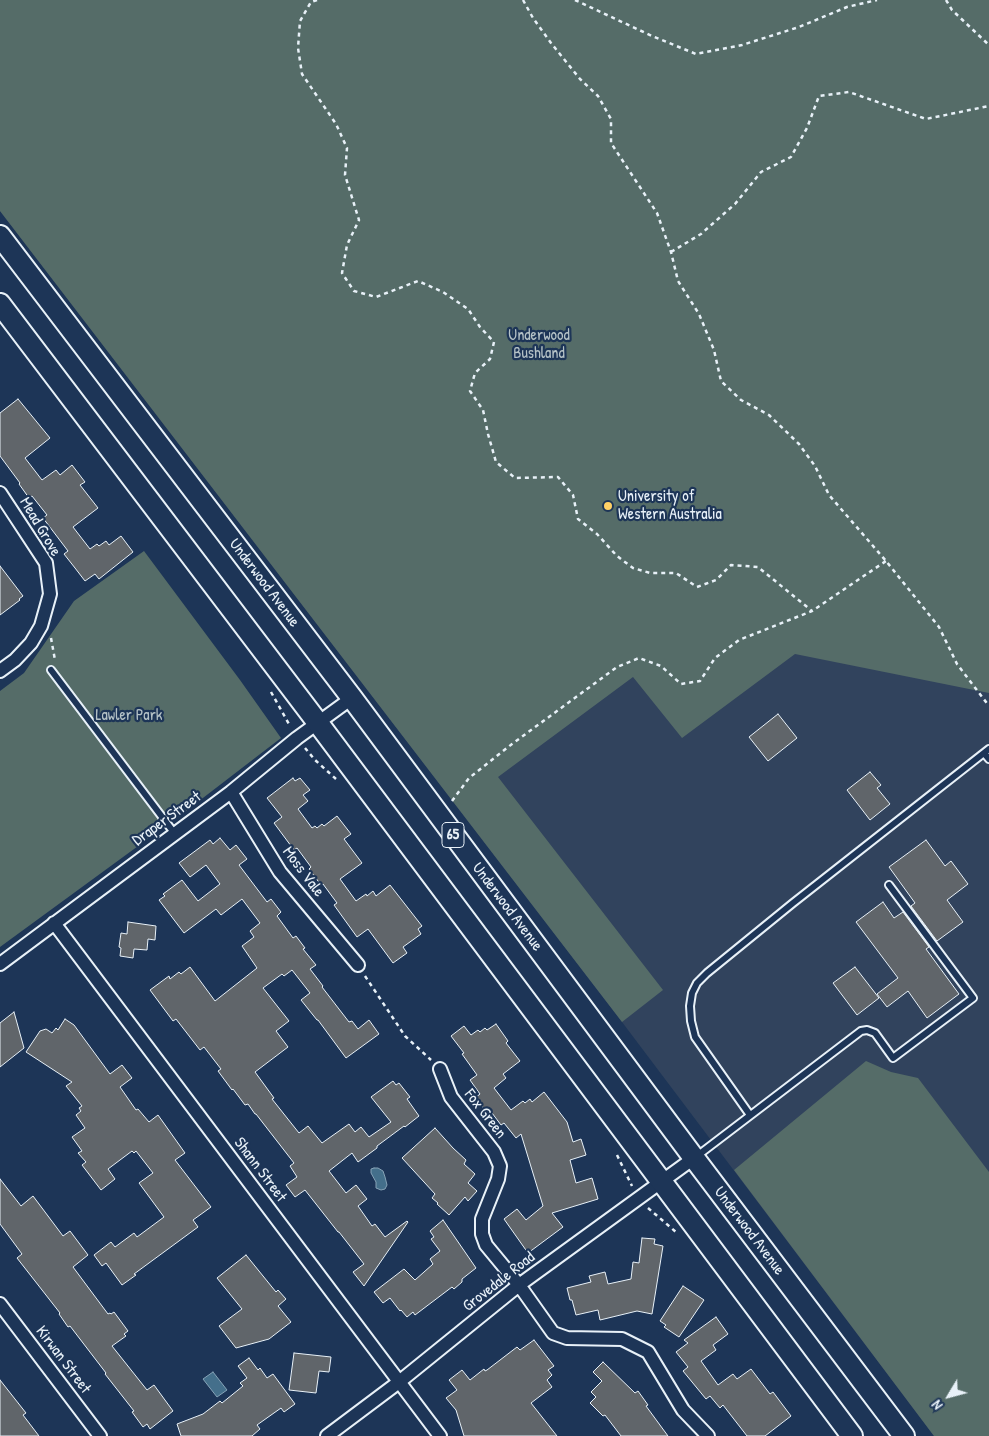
<!DOCTYPE html>
<html>
<head>
<meta charset="utf-8">
<style>
	body { margin:0 }
	#map { position:relative; width:989px; height:1436px; overflow:hidden; background:#1d3557; font-family:"Patrick Hand",sans-serif }
	canvas { display:block }
	.north { position:absolute; left:924px; top:1371px; width:50px; height:50px; -webkit-text-stroke:4px #1d3557; paint-order:stroke; rotate:233deg; font-size:14px; font-weight:700; line-height:20px; text-align:center; color:#e8f1f8 }
	.north::after { content:''; display:block; margin:auto; width:18px; height:22px; background:#e8f1f8; clip-path:polygon(50% 0,100% 100%,50% 72%,0 100%) }
</style>
</head>
<body>
<div id="map">
<canvas width="989" height="1436"></canvas>
<div class="north">N</div>
</div>
<script>
const g = document.querySelector('canvas').getContext('2d');
g.lineJoin = 'round';
function paint(path, color) {
  g.fillStyle = color;
  g.fill(path, 'evenodd');
}
function toPath(rows) {
  const path = new Path2D();
  for (const r of rows) {
    path.moveTo(r[0], r[1]);
    for (let i = 2; i < r.length; i += 2) path.lineTo(r[i], r[i + 1]);
  }
  return path;
}
function strokePath(path, color, width, dash) {
  g.strokeStyle = color;
  g.lineWidth = width;
  g.lineCap = dash ? 'butt' : 'round';
  g.setLineDash(dash || []);
  g.stroke(path);
}
function write(font, color, halo, rows, align = 'center') {
  g.font = font + ' "Patrick Hand",sans-serif';
  g.lineWidth = 4.5;
  g.setLineDash([]);
  g.textBaseline = 'middle';
  g.strokeStyle = halo;
  g.fillStyle = color;
  for (const [text, x, y, turn = 0] of rows) {
    g.save();
    g.translate(x, y);
    g.rotate((+turn || 0) * Math.PI / 180);
    g.textAlign = isNaN(turn) ? turn : align;
    if (halo) g.strokeText(text, 0, 0);
    g.fillText(text, 0, 0);
    g.restore();
  }
}
const built = toPath([
	[0,0,989,0,989,1436,934,1436,622,1022,0,211]
]);
const green = toPath([
	[0,0,989,0,989,693,795,654,682,738,633,677,498,777,663,990,622,1022,0,211],
	[144,551,240,680,281,738,186,811,0,947,0,691,24,673,74,601],
	[866,1061,891,1072,918,1078,989,1172,989,1436,934,1436,734,1170]
]);
const water = toPath([
	[374,1168,378,1168,383,1171,385,1177,387,1185,385,1189,381,1190,376,1188,376,1182,371,1173,371,1169,374,1168],
	[213,1372,227,1390,217,1397,203,1379,213,1372]
]);
const building = toPath([
	[18,399,50,438,25,458,42,480,56,470,60,475,72,465,85,482,80,485,98,508,73,527,90,549,97,544,99,546,106,541,109,545,121,536,133,552,99,579,95,574,85,581,75,568,64,554,68,551,43,518,47,515,32,496,29,498,19,484,20,483,0,456,0,413,18,399],
	[0,566,23,596,19,599,20,600,0,615,0,566],
	[778,714,797,738,768,761,749,737,778,714],
	[870,772,881,785,877,788,890,804,870,820,847,790,870,772],
	[293,778,295,781,300,778,310,790,303,795,308,801,298,809,312,828,315,826,317,828,322,824,324,826,337,816,351,834,344,839,362,863,340,879,356,901,366,894,367,896,373,891,376,896,390,885,422,926,418,929,421,934,403,947,407,953,393,963,368,929,357,937,334,905,337,903,323,884,321,885,309,869,311,867,297,848,294,850,274,823,282,817,267,798,293,778],
	[220,838,230,850,236,845,247,859,239,865,267,902,271,899,281,912,277,916,293,938,296,936,305,948,303,949,316,965,310,969,323,986,322,987,349,1022,352,1021,358,1029,369,1020,379,1034,346,1058,318,1020,317,1020,301,1000,310,993,292,970,284,976,282,974,263,988,289,1021,276,1031,288,1047,255,1072,274,1098,272,1099,299,1133,308,1126,322,1143,349,1124,355,1132,361,1127,369,1137,391,1122,371,1097,393,1081,396,1085,399,1083,410,1097,407,1099,419,1116,405,1127,404,1126,377,1146,377,1148,358,1162,352,1153,329,1171,346,1193,356,1185,367,1199,358,1206,372,1226,375,1224,385,1237,407,1221,408,1222,364,1286,353,1272,364,1264,339,1232,338,1232,305,1190,295,1197,286,1185,297,1177,290,1166,294,1163,256,1114,255,1114,248,1104,245,1105,233,1089,232,1090,218,1071,221,1069,204,1047,200,1050,176,1019,173,1021,150,990,169,976,170,979,179,972,181,974,190,967,215,1001,257,968,242,946,254,937,250,931,260,923,242,899,221,915,216,909,184,933,159,900,165,896,163,894,182,880,198,901,220,884,206,865,190,877,179,863,210,840,213,844,220,838],
	[926,840,945,866,951,861,968,884,947,900,963,922,937,941,911,906,915,903,889,867,926,840],
	[883,902,894,918,903,912,929,947,926,949,959,994,927,1018,908,991,887,1007,877,994,898,978,856,922,883,902],
	[128,922,156,926,155,940,148,939,147,950,134,949,133,958,120,956,121,948,119,947,121,933,127,934,128,922],
	[855,967,879,998,857,1015,833,983,855,967],
	[14,1012,24,1048,0,1067,0,1023,14,1012],
	[65,1019,74,1025,110,1074,122,1065,132,1078,120,1087,136,1110,138,1109,149,1122,158,1115,185,1153,175,1160,211,1207,193,1220,198,1227,134,1274,136,1275,122,1285,106,1263,102,1266,94,1255,111,1242,115,1247,134,1233,137,1237,164,1217,139,1183,153,1173,136,1151,134,1153,132,1151,108,1169,115,1179,101,1190,82,1165,86,1162,78,1153,82,1151,72,1137,85,1128,76,1115,81,1111,79,1108,82,1106,66,1086,72,1082,26,1052,40,1031,46,1029,52,1033,56,1028,58,1030,65,1019],
	[496,1024,508,1041,506,1043,520,1061,503,1074,506,1078,494,1088,511,1110,523,1101,525,1103,530,1099,532,1102,544,1092,567,1122,573,1142,581,1139,586,1155,570,1160,576,1183,592,1178,598,1199,552,1213,563,1227,528,1253,504,1219,517,1209,526,1220,543,1206,521,1134,516,1138,504,1123,501,1125,489,1109,486,1111,475,1098,480,1094,470,1080,477,1075,462,1054,464,1053,451,1036,464,1026,471,1035,478,1030,480,1032,485,1028,487,1030,496,1024],
	[435,1128,453,1148,466,1160,464,1164,475,1174,468,1183,477,1191,468,1201,465,1197,449,1215,437,1204,438,1203,432,1198,435,1194,402,1158,435,1128],
	[0,1179,21,1206,33,1196,63,1236,70,1231,88,1255,73,1267,108,1314,110,1313,111,1314,114,1312,128,1331,124,1334,126,1336,112,1346,147,1390,154,1385,173,1411,150,1429,147,1424,143,1427,132,1412,134,1411,105,1374,106,1373,70,1326,68,1327,59,1314,60,1313,17,1258,22,1254,0,1224,0,1179],
	[443,1220,476,1268,462,1279,462,1282,454,1289,452,1287,415,1315,413,1312,407,1317,401,1310,400,1311,390,1298,383,1303,374,1292,404,1269,415,1280,433,1264,430,1259,440,1251,431,1239,434,1237,430,1231,443,1220],
	[642,1238,655,1239,654,1244,663,1246,652,1314,637,1311,600,1320,598,1310,576,1315,572,1300,570,1300,567,1288,591,1282,589,1276,605,1272,608,1284,631,1279,633,1262,639,1263,642,1238],
	[246,1255,276,1292,278,1290,286,1299,278,1306,291,1322,269,1339,236,1348,219,1326,242,1309,217,1278,246,1255],
	[683,1286,704,1300,679,1337,664,1327,666,1325,660,1321,683,1286],
	[716,1317,728,1334,713,1345,716,1350,701,1361,718,1385,733,1374,737,1379,751,1369,770,1394,773,1392,791,1416,765,1436,747,1436,723,1405,720,1408,710,1396,706,1399,683,1371,688,1367,676,1352,688,1343,684,1340,716,1317],
	[534,1340,554,1366,548,1370,552,1375,547,1380,552,1387,531,1403,557,1436,464,1436,456,1410,446,1398,457,1390,449,1380,462,1370,470,1380,484,1369,485,1371,487,1370,517,1347,520,1350,534,1340],
	[294,1353,331,1357,329,1372,319,1371,316,1393,289,1390,294,1353],
	[249,1358,258,1370,260,1368,267,1378,273,1374,295,1404,284,1412,281,1408,257,1425,260,1429,252,1436,181,1436,177,1424,203,1414,220,1401,222,1403,243,1386,240,1383,247,1378,238,1366,249,1358],
	[603,1362,635,1393,638,1391,648,1405,646,1406,668,1436,621,1436,605,1415,603,1416,590,1403,596,1397,591,1392,602,1381,593,1372,603,1362],
	[0,1380,26,1413,23,1415,39,1436,0,1436,0,1380]
]);
const path = toPath([
	[317,0,311,2,300,21,298,48,302,74,336,124,347,148,345,175,359,220,347,245,342,273,354,291,376,297,418,281,443,292,468,309,480,327,494,342,490,359,475,373,470,391,483,410,488,434,496,462,515,478,558,477,573,495,578,519,597,534,617,556,633,568,650,573,676,573,697,587,716,580,731,565,758,567,812,611],
	[523,0,533,18,551,43,580,79,598,96,611,119,611,143,657,213,671,252,678,281,699,314,714,350,721,381,741,400,769,415,799,444,815,466,829,495,886,561,939,627,957,664,989,706],
	[575,0,652,36,696,54,742,45,799,27,847,7,877,0],
	[946,0,952,10,989,45],
	[671,252,701,234,735,204,761,172,791,157,807,128,819,96,849,92,926,119,989,106],
	[51,638,55,660],
	[271,692,290,726],
	[305,748,315,760,336,779],
	[452,801,469,778,512,744,617,667,639,658,661,666,681,684,700,681,715,658,739,640,812,611,886,561],
	[365,976,405,1036,431,1060],
	[617,1155,632,1186],
	[648,1208,676,1232]
]);
const service = toPath([
	[51,670,175,834],
	[984,753,989,759],
	[750,1115,695,1037,691,1021,690,1006,692,993,697,983,707,973,793,903,989,749],
	[697,1156,861,1031,867,1030,875,1033,893,1058,973,998,889,885]
]);
const minor = toPath([
	[0,493,46,563,50,594,41,626,31,643,15,660,0,671],
	[231,792,280,872,358,965],
	[54,923,440,1436],
	[0,964,231,792,297,738,352,698],
	[440,1069,451,1097,494,1152,500,1166,498,1179,482,1219,482,1234,486,1245,519,1285,553,1333,567,1338,622,1339,648,1352,683,1410,708,1436],
	[0,1304,100,1436],
	[327,1436,399,1382,519,1285,694,1158]
]);
const primary = toPath([
	[0,236,352,698,694,1158,904,1436],
	[0,304,318,723,852,1436]
]);
const markers = [
	[608,506,5,"#ffd166"]
];
const shields = [
	[453,835,22]
];
const shieldNames = [
	["65",453,835]
];
const parkNames = [
	["Underwood",539,336],
	["Bushland",539,354],
	["Lawler Park",129,716]
];
const poiNames = [
	["University of",618,497],
	["Western Australia",618,515]
];
const streetNames = [
	["Mead Grove",40,527,59],
	["Underwood Avenue",264,583,53],
	["Draper Street",167,819,-36],
	["Moss Vale",303,872,53],
	["Underwood Avenue",507,907,53],
	["Fox Green",485,1114,52],
	["Shann Street",260,1170,53],
	["Underwood Avenue",749,1231,53],
	["Grovedale Road",499,1282,-38],
	["Kirwan Street",63,1360,53]
];
paint(built, '#31435d');
paint(green, '#556c68');
paint(water, '#446f8b');
strokePath(water, '#86a3b7', 1);
paint(building, '#60656a');
strokePath(building, '#e8f1f8', 1);
strokePath(service, '#e8f1f8', 10);
strokePath(minor, '#e8f1f8', 16);
strokePath(primary, '#e8f1f8', 24);
strokePath(path, '#e8f1f8', 2.5, [4, 4]);
strokePath(service, '#1d3557', 6);
strokePath(minor, '#1d3557', 12);
strokePath(primary, '#1d3557', 20);
for (const [x, y, r, color] of markers) {
  const dot = new Path2D();
  dot.arc(x, y, r, 0, 2 * Math.PI);
  g.fillStyle = color;
  g.fill(dot);
  strokePath(dot, '#1d3557', 2);
}
for (const [x, y, w] of shields) {
  const box = new Path2D();
  box.roundRect(x - w / 2, y - 12.5, w, 25, 4);
  g.fillStyle = '#1d3557';
  g.fill(box);
  strokePath(box, '#e8f1f8', 1);
}
write('bold 15px', '#e8f1f8', null, shieldNames);
write('16px', '#b5c2c6', '#1d3557', parkNames);
write('16px', '#e8f1f8', '#1d3557', poiNames, 'left');
write('16px', '#e8f1f8', '#1d3557', streetNames);
</script>
</body>
</html>
